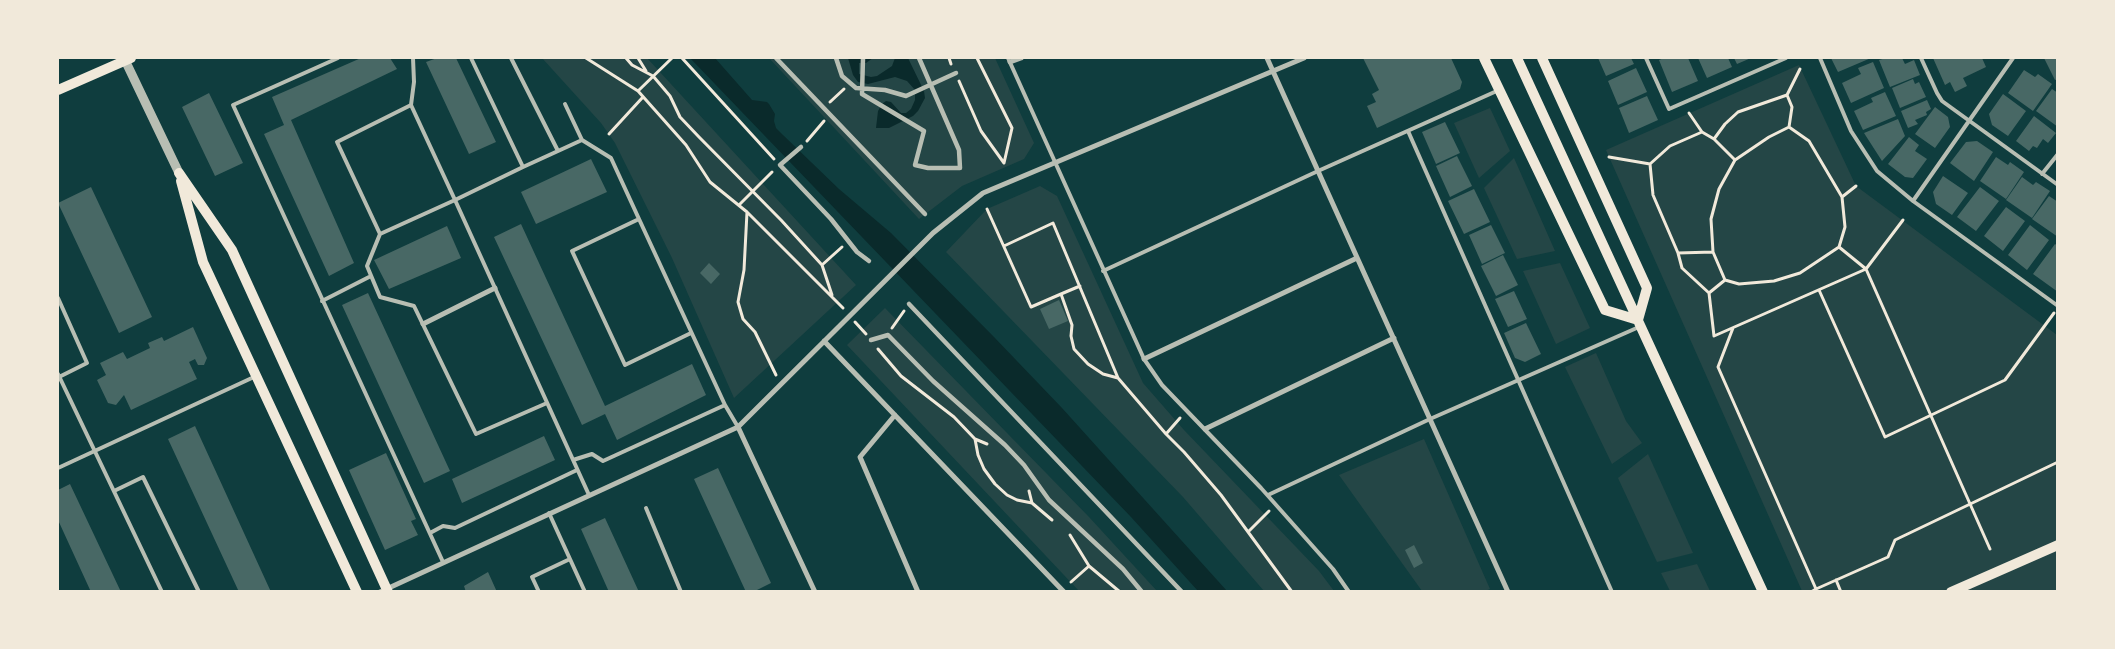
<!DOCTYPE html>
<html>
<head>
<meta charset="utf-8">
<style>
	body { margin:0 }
	#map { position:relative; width:2115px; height:649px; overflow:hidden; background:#0f3d3e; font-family:Bitter,serif }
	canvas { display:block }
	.frame { position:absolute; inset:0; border:59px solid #f1e9da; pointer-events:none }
</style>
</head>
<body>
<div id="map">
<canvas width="2115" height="649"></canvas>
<div class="frame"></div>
</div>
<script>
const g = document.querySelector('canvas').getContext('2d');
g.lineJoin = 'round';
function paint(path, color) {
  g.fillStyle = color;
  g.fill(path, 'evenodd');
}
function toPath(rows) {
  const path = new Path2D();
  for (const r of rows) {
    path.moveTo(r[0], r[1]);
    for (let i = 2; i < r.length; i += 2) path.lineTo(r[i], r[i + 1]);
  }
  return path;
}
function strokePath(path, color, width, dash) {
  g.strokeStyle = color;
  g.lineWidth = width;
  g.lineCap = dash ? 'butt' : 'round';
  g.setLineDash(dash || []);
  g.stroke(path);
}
const green = toPath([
	[542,58,647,58,856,285,734,398,672,258,615,143,601,123],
	[769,58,995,58,1034,143,1024,159,962,186,919,219],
	[1799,65,1856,186,2057,335,2057,591,1802,591,1606,150],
	[1490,108,1510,151,1479,178,1454,123],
	[1514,158,1555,251,1517,259,1484,188],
	[1040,186,1057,196,1143,383,1184,430,1319,571,1334,591,1264,591,1183,497,946,252,987,209],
	[1560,263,1590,328,1556,344,1523,271],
	[885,308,1089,517,1157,591,1079,591,847,345],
	[1596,353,1626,421,1642,443,1612,464,1565,367],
	[1424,439,1490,589,1483,592,1422,591,1339,475],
	[1648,454,1693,553,1657,562,1618,478],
	[1697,564,1710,591,1670,591,1661,573]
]);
const water = toPath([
	[690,58,715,58,752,100,767,102,769,104,775,114,774,121,776,128,783,135,839,189,891,233,994,337,1062,408,1227,591,1198,591,1131,517],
	[848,58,873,58,866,63,859,63,859,74,871,77,877,76,892,66,895,58,908,58,924,91,925,98,918,111,913,116,889,128,876,128,878,111,882,104,886,101,891,102,901,113,906,113,911,109,915,100,915,90,907,81,895,77,868,84,858,82,853,75]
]);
const building = toPath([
	[361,58,390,58,397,69,291,120,354,263,329,276,264,134,284,125,272,97],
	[437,58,456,58,496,142,469,154,426,62],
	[1363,58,1451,58,1462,82,1460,89,1377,128,1367,106,1376,102,1372,94,1379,90],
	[1598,58,1631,58,1634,64,1606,76],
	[1664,58,1688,58,1698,81,1672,92,1659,60],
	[1698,58,1728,58,1732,67,1707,78],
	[1734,58,1751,58,1737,64],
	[1831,58,1871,58,1838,72],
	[1886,58,1902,58,1905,64,1914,60,1920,75,1890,87,1879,60],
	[1933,58,1982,58,1986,67,1963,78,1967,86,1955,92,1950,82,1945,85],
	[2044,58,2058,58,2058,79,2055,80],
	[1873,62,1884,88,1851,103,1842,83,1861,74,1858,68],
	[1636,68,1647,92,1618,105,1608,81],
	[2024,70,2035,77,2038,74,2052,84,2033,111,2008,93],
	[1913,79,1915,84,1919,82,1926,97,1900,108,1892,88],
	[2052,89,2058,93,2058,127,2036,111],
	[1885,92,1896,116,1863,130,1854,111,1873,102,1871,98],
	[209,93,243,163,215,176,182,107],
	[2003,94,2026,111,2008,136,1992,125,1989,114],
	[1647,96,1658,120,1629,133,1619,108],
	[1927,100,1931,109,1926,112,1927,115,1915,120,1918,124,1908,128,1901,111],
	[1935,107,1948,117,1950,127,1935,148,1915,134],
	[2034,116,2056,133,2048,143,2043,139,2037,148,2033,146,2029,151,2016,141],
	[1898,119,1905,136,1882,161,1864,133],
	[1445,122,1460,153,1436,164,1422,132],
	[1909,137,1919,145,1915,151,1927,159,1913,178,1905,177,1888,164],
	[1977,141,1993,152,1974,181,1950,163,1966,142],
	[1457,156,1472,186,1450,197,1436,166],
	[1996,157,2008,165,2010,162,2024,172,2006,199,1980,181],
	[591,159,607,192,536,224,521,192],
	[1943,176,1968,193,1952,215,1936,204,1933,192],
	[2022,177,2033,185,2036,182,2050,191,2032,218,2006,200],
	[91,187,152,317,119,333,58,203],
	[1980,187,1999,201,1976,231,1957,217],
	[1474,189,1490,222,1464,234,1448,201],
	[2049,196,2058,202,2058,237,2032,219],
	[2006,207,2025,221,2003,251,1984,236],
	[521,224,605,406,692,364,706,395,617,440,605,414,582,425,494,237],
	[1491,225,1505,253,1482,264,1469,235],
	[2030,225,2049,240,2027,270,2008,255],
	[447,226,461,258,389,289,374,260],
	[2055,244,2058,246,2058,292,2033,274],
	[1503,255,1518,285,1496,296,1481,266],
	[709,263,720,274,711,284,700,273],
	[1514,291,1527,319,1508,327,1495,299],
	[368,293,450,471,424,483,342,305],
	[1059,300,1068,321,1049,329,1040,309],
	[1526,323,1541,354,1525,362,1515,358,1504,333],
	[193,327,207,358,204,365,198,365,195,359,189,362,197,379,131,410,124,395,116,405,108,403,97,380,106,375,100,363,123,352,127,359,150,348,148,343,162,337,164,341],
	[195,426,271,592,239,592,168,439],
	[544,436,555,460,462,503,452,479],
	[386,453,416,519,411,521,418,535,385,550,349,470],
	[718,468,771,583,753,592,746,592,694,479],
	[70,484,121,592,91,592,58,520,58,490],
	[605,518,639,592,609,592,581,529],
	[1414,545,1423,563,1414,568,1405,550],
	[488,572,497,592,466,592,464,586]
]);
const path = toPath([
	[586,58,638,91,686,145,710,182,747,212,744,270,738,302,743,319,755,332,776,375],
	[626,58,632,65,653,76,670,96,680,117,699,137,781,220,822,265,832,295],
	[638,58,646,71],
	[682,58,774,159],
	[949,58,951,64],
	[977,58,1012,128,1004,163],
	[959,81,981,131,1004,163],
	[638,91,672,58],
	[1787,95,1800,69],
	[830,102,844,89],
	[1689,113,1702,132],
	[609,134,643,97],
	[1714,139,1725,124,1738,112,1787,95,1792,107,1789,127],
	[807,141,824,121],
	[1609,157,1650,164,1653,195,1678,253,1682,268,1709,293,1714,336,1866,269,1839,247,1800,273,1774,281,1739,284,1725,280,1713,252,1711,219,1719,189,1735,160,1769,137,1789,127,1809,141,1842,197,1845,227,1839,247],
	[1650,164,1670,146,1702,132,1714,139,1735,160],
	[1842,197,1856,186],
	[739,205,772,172],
	[987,209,1031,307,1061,294,1072,325,1071,336,1074,349,1088,364,1103,374,1118,378],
	[747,212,843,308],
	[1903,220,1866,269,1990,549],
	[1004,246,1053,223,1118,378,1166,434,1184,452,1221,495,1292,592],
	[1678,253,1713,252],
	[822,265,842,247],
	[1819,290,1885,437,2005,380,2054,313],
	[1709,293,1725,280],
	[1061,294,1080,286],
	[855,322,866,334],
	[892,328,904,311],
	[1733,328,1718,367,1816,589,1888,557,1895,540,2058,462],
	[878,349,901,376,954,417,975,439,987,444],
	[1166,434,1180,418],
	[975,439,978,455,984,469,995,484,1007,495,1017,500,1032,503],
	[1029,491,1032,503,1052,520],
	[1248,532,1269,511],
	[1070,535,1089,566,1120,592],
	[1836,580,1841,592],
	[1071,582,1089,566],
	[1811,592,1816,589]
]);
const service = toPath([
	[338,58,233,105,443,562],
	[471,58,523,167,455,200,380,234,337,142,411,105,455,200,589,495],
	[511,58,558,151,523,167],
	[1008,58,1144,359,1162,385,1261,488,1333,569,1349,592],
	[1646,58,1669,109,1786,58],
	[1820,58,1851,131,1877,171,1913,201,2058,306],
	[1921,58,1937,93,1942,101,2058,185],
	[411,105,414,82,413,58],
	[1408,131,1612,592],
	[582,140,611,158,639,219],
	[558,151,582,140,565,104],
	[2042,174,2058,154],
	[1913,201,2013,58],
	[380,234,367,266,380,297,414,306,476,434,547,403],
	[1103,271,1318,171,1499,90],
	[58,298,87,363,59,377],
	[322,301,371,276],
	[691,333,625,365,572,251,639,219,725,405],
	[58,374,162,592],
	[573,460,592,454,603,461,725,405,738,427],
	[58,468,254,377],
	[114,491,143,477,199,592],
	[1268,495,1430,419,1639,327],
	[646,508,681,592],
	[549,513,585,592],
	[430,533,443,526,455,528,577,470],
	[539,592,532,577,570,559]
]);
const pedestrian = toPath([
	[776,58,925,214],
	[836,58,842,76,856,88,885,90,906,96,956,73],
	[863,58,862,94,924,131,915,165,928,168,960,168,959,150,919,58],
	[801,147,780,165,831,219,857,252,869,261],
	[909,304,1182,592],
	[871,340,888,335,933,381,1005,445,1024,465,1049,500,1123,569,1142,592]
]);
const minor = toPath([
	[1267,58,1508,592],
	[1010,62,1021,58],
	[423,324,495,288],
	[824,341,1064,592],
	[1144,359,1357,258],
	[895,415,860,457,918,592],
	[738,427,815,592],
	[1205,429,1394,338],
	[380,592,738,427,933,233,983,193,1304,58]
]);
const tertiary = toPath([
	[124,58,179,173]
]);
const secondary = toPath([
	[1484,58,1605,310,1638,320],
	[1517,58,1763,592],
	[1542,58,1647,288,1638,320],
	[58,90,131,58],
	[179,173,232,250,388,592],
	[181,181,203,262,357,592],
	[1951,592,2058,545]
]);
paint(green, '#244646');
paint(water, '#0a2a2b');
paint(building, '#486865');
strokePath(path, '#f1e9da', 3);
strokePath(service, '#b8beb3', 4);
strokePath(pedestrian, '#b8beb3', 4.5);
strokePath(minor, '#b8beb3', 5);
strokePath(tertiary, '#b8beb3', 9);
strokePath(secondary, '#f1e9da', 10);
</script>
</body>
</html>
